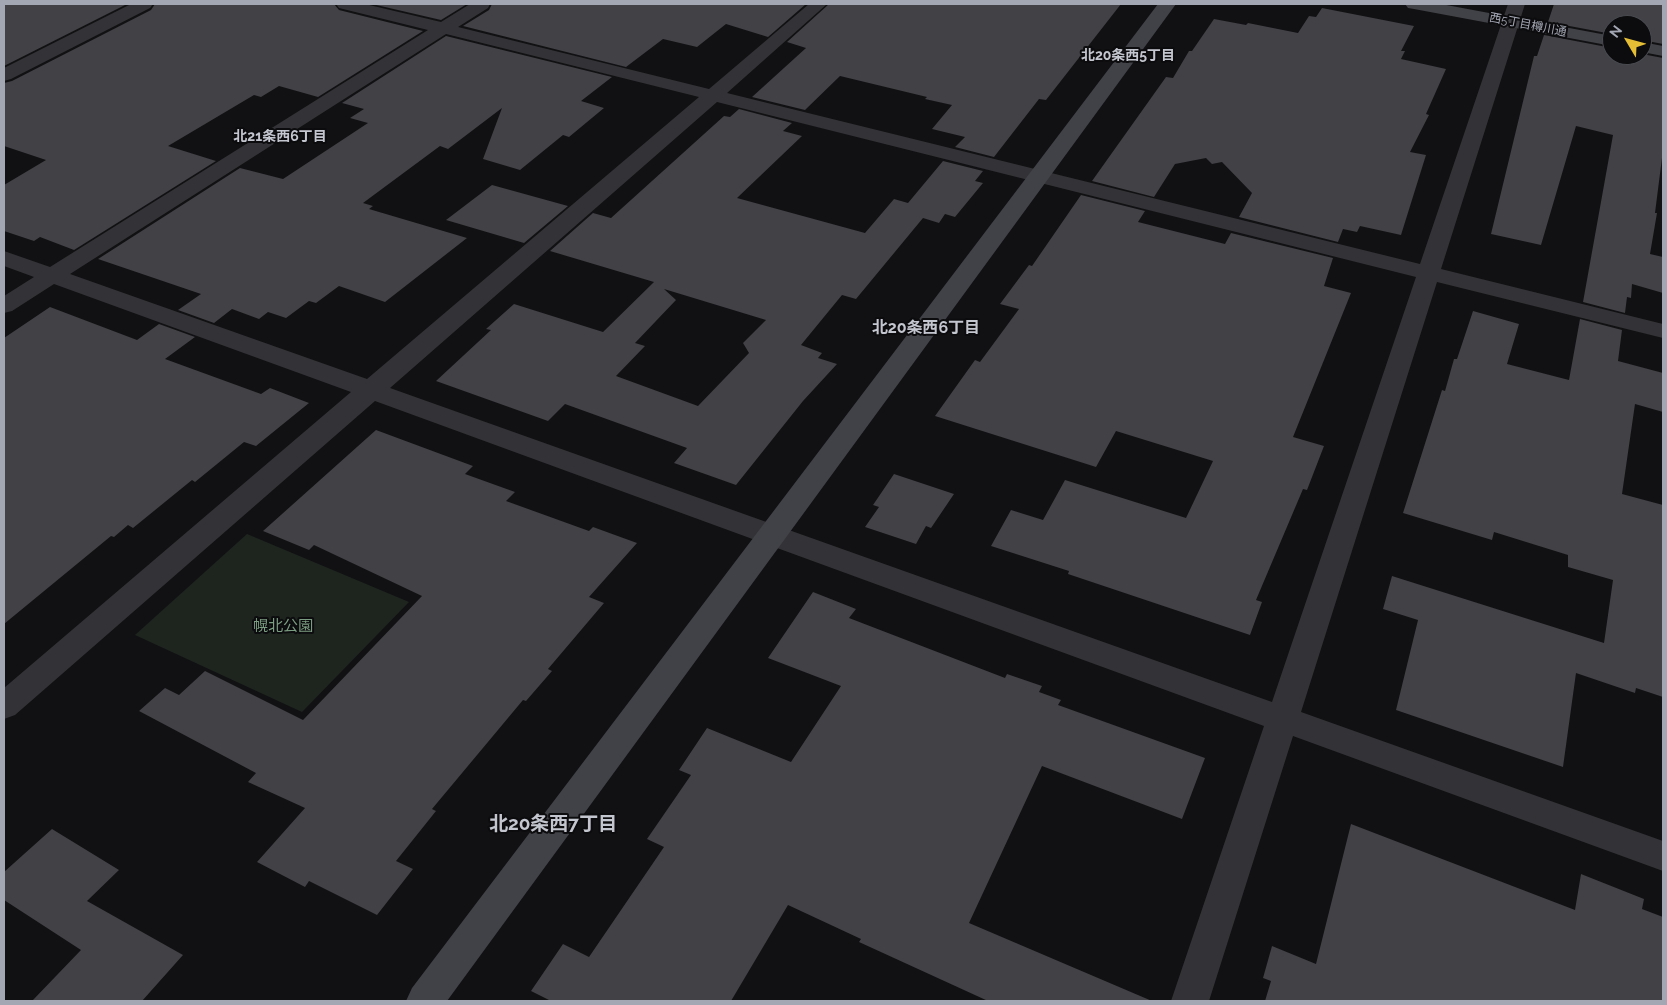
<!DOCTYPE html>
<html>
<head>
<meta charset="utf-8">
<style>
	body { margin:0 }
	#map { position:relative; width:1667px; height:1005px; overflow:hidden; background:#111113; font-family:Raleway,sans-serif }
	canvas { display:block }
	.frame { position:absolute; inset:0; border:5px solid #a3a6b3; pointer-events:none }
	.north { position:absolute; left:1602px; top:15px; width:50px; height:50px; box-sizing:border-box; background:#0c0c0e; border:1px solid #484a50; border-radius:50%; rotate:307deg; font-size:14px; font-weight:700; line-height:20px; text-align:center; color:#a3a6b3 }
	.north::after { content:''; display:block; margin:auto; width:18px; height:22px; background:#e6be36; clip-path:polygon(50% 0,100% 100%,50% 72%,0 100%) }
</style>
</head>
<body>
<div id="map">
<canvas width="1667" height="1005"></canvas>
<div class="frame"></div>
<div class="north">N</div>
</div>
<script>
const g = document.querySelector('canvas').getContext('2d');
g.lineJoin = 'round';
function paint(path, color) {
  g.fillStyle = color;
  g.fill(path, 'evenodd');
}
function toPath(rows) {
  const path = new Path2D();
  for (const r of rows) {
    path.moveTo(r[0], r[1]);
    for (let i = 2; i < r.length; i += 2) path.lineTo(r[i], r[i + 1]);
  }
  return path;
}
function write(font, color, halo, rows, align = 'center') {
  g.font = font + ' Raleway,"Noto Sans JP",sans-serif';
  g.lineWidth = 4;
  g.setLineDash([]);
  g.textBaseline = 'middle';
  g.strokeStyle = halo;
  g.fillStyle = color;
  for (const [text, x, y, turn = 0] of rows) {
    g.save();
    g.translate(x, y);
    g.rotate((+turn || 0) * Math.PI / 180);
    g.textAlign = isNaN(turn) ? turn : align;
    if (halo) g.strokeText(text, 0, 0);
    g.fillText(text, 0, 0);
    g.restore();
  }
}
const green = toPath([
	[247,534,409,602,302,712,135,635]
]);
const building = toPath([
	[4,4,127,4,4,66],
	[155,4,334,4,339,10,423,31,318,97,279,86,261,97,254,95,168,146,216,161,74,250,40,237,34,241,4,231,4,185,46,160,4,146,4,83,12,81,151,10],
	[372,4,467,4,441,20],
	[492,4,806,4,768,37,726,24,697,47,663,39,626,67,463,26,489,10],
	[829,4,1121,4,1046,100,1039,99,994,157,955,147,965,137,932,129,952,105,925,99,927,97,840,76,805,110,752,97,806,48,787,42],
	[1554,4,1663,4,1663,44,1642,40,1642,25,1612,25,1612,34,1548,22],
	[1322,8,1414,26,1401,51,1405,51,1401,59,1446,69,1426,114,1429,115,1410,152,1426,155,1401,235,1360,226,1357,232,1343,229,1338,242,1239,217,1252,193,1222,162,1212,164,1206,158,1175,164,1154,197,1092,181,1166,77,1173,78,1189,51,1192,51,1214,19,1246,25,1248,23,1298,33,1309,16,1316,17],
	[1544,35,1612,48,1612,55,1642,54,1663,58,1663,150,1655,213,1657,213,1650,254,1663,257,1663,293,1632,284,1631,298,1627,297,1625,313,1583,302,1613,135,1576,126,1541,245,1491,234,1534,56,1537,56],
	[446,36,612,77,581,101,604,108,569,137,563,135,520,170,483,159,502,108,448,149,440,146,363,203,373,206,369,209,467,238,385,302,339,286,316,303,309,301,286,318,268,312,259,319,232,309,214,323,178,310,201,294,98,259,240,168,283,179,368,123,350,118,364,109,342,103],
	[739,109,792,123,783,131,802,136,737,198,865,233,894,199,908,203,943,161,983,171,975,181,983,183,955,217,945,214,939,223,923,218,856,299,842,295,801,345,822,353,818,358,837,364,803,401,736,485,674,463,687,448,565,404,548,421,436,381,491,330,486,329,514,304,603,332,654,282,550,251,593,213,611,218,724,116,730,117],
	[664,289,766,320,743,343,749,353,698,406,616,376,645,346,635,343,676,300],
	[492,185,568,206,524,243,446,220],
	[1081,195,1145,211,1138,222,1225,244,1231,233,1333,258,1324,286,1351,293,1293,437,1324,446,1307,490,1303,489,1256,600,1262,602,1250,635,1068,574,1069,571,991,546,1011,510,1043,520,1065,480,1186,518,1213,461,1116,431,1096,467,935,416,975,360,980,362,1019,309,1000,304,1029,265,1032,266],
	[50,307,137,340,159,324,195,337,165,359,261,394,270,388,309,403,256,446,244,442,195,482,192,480,133,528,128,525,114,537,111,536,4,624,4,338],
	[1473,311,1519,324,1507,364,1569,380,1580,319,1622,330,1618,361,1663,373,1663,412,1635,404,1622,494,1663,505,1663,697,1636,688,1635,693,1576,673,1563,767,1396,710,1418,620,1383,609,1392,576,1604,643,1613,580,1568,567,1568,555,1494,532,1492,540,1403,513,1442,390,1445,391,1454,359,1457,359],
	[376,430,473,466,465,474,515,492,506,501,589,531,593,527,637,543,589,597,604,603,548,669,552,671,526,701,523,700,432,809,436,811,396,861,413,869,377,915,309,881,305,887,257,862,305,808,248,782,256,773,139,711,165,688,179,695,205,671,303,720,422,596,314,545,309,550,263,531],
	[894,474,954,494,931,528,926,526,916,544,865,527,879,507,873,505],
	[813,592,856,609,849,618,1005,678,1007,674,1042,686,1039,692,1061,700,1058,705,1205,758,1182,819,1042,766,969,923,1152,1001,988,1001,859,942,861,939,788,905,731,1001,551,1001,531,991,563,944,589,957,664,847,647,839,691,775,679,770,707,728,791,762,841,686,768,658],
	[1351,824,1575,910,1581,874,1644,899,1642,909,1663,917,1663,1001,1265,1001,1271,981,1263,978,1272,946,1316,964],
	[52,829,119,870,87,901,183,955,142,1001,32,1001,81,950,4,900,4,872]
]);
const street = toPath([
	[131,4,153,4,150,8,11,79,4,81,4,68,131,4],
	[336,4,365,4,441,22,470,4,490,4,488,8,458,27,709,89,809,4,827,4,727,93,1420,264,1508,4,1525,4,1441,269,1663,324,1663,338,1437,282,1301,712,1663,841,1663,871,1293,736,1209,1001,1171,1001,1264,726,375,401,15,715,4,719,4,688,351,392,54,284,12,311,4,313,4,296,34,277,4,266,4,251,50,267,428,30,339,8,336,4],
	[446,34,699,97,367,379,70,274,446,34],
	[717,102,1416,277,1272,702,390,388,717,102]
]);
const secondary = toPath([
	[1158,4,1176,4,447,1001,406,1001,412,988,1158,4],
	[1405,4,1441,4,1612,36,1612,46,1414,9,1408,8,1405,4],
	[1642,42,1663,46,1663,56,1642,52,1642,42]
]);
const farStreetnames = [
	["西5丁目樽川通",1528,25,11]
];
const farNeighbourhoodnames = [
	["北20条西5丁目",1128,56],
	["北21条西6丁目",280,137]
];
const parkNames = [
	["幌北公園",283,626]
];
const neighbourhoodNames = [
	["北20条西6丁目",926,328]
];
const nearNeighbourhoodnames = [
	["北20条西7丁目",553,824]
];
paint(green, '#1e251f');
paint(building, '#414146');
paint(street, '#333337');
paint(secondary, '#414247');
write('12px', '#a3a6b3', '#0c0c0e', farStreetnames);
write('bold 14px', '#c4c6cf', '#0c0c0e', farNeighbourhoodnames);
write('15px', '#7b9d81', '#0c0c0e', parkNames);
write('bold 16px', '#c4c6cf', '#0c0c0e', neighbourhoodNames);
write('bold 19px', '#c4c6cf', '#0c0c0e', nearNeighbourhoodnames);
</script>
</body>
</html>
